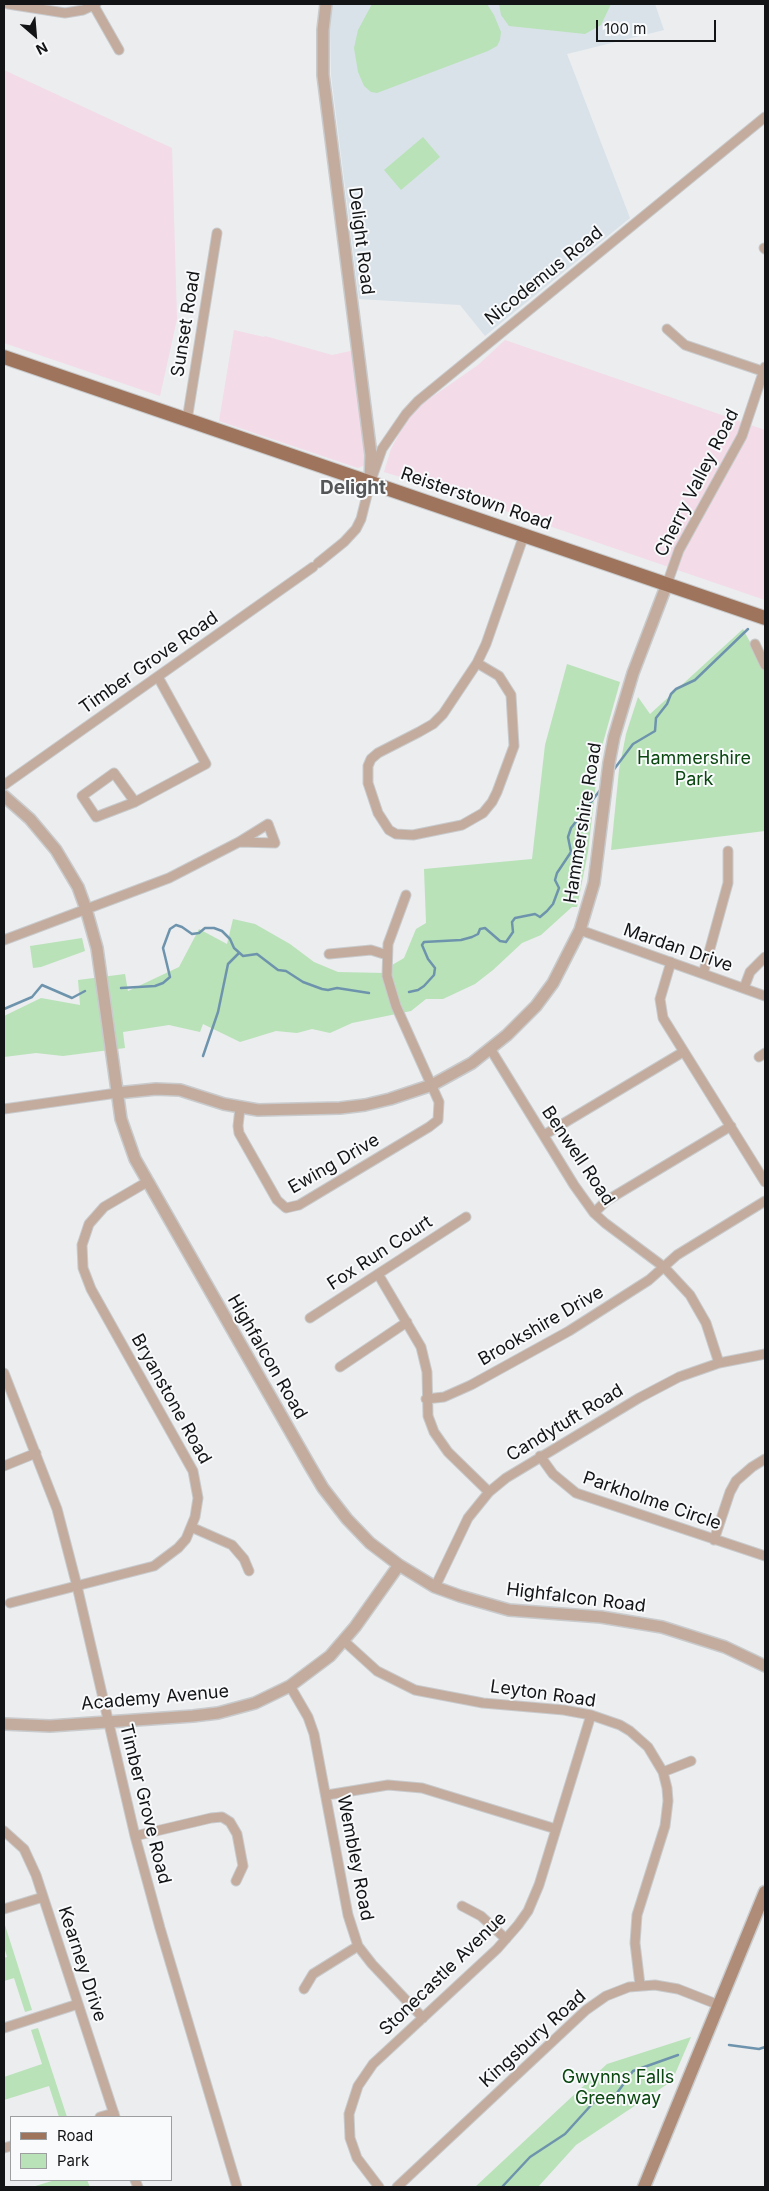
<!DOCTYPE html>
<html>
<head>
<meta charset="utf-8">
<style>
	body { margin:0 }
	#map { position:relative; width:769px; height:2191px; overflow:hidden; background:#ebedef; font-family:Inter,sans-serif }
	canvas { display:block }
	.frame { position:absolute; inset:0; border:5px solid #131415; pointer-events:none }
	.legend { position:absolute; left:10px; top:2116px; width:162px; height:65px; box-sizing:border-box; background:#f8fafc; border:1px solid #9c9ea0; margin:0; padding:6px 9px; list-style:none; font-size:15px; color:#131415 }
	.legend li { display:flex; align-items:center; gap:10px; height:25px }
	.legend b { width:25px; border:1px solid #9c9ea0 }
	.north { position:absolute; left:10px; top:10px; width:50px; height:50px; -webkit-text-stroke:4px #f8fafc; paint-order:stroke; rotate:153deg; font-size:14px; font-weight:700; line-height:20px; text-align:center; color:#131415 }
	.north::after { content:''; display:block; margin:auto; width:18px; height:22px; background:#131415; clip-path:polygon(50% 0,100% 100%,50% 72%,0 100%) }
	.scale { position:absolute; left:596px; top:20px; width:120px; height:22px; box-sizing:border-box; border:2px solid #131415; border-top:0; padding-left:6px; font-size:15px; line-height:18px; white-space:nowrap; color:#131415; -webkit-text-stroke:4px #f8fafc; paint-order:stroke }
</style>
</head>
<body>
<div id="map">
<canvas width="769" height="2191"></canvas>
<div class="frame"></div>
<ul class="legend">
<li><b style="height:6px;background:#9e755c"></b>Road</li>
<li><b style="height:14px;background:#b9e2b8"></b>Park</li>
</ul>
<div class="north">N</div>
<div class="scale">100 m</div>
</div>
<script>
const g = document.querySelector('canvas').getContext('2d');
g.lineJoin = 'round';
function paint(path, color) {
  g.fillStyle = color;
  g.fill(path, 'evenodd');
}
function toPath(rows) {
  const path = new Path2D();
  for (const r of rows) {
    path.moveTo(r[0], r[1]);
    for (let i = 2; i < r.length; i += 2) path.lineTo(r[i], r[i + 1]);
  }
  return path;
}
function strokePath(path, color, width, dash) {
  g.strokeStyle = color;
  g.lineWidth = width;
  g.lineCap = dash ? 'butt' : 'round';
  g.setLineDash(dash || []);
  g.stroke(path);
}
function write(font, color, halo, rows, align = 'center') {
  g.font = font + ' Inter,sans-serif';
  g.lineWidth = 4;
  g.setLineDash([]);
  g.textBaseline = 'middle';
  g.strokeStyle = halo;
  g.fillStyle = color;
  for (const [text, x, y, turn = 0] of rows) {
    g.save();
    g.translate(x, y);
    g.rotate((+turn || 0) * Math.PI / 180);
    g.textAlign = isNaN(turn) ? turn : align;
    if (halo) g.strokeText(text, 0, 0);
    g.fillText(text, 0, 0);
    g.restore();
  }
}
const commercial = toPath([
	[4,70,172,148,177,319,160,396,4,343],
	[234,330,264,337,265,336,332,355,355,350,367,459,365,465,358,468,352,466,219,421],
	[505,340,765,430,765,600,456,494,384,472,391,449,407,419,422,404,478,365]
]);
const built = toPath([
	[331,4,655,4,664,30,567,54,630,218,485,336,460,305,359,299,331,75,330,31]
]);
const green = toPath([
	[372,4,487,4,494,15,501,32,500,40,497,46,488,51,377,93,371,92,364,86,358,72,354,48,358,30],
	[499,4,611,4,601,25,585,34,509,26,501,15],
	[423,137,440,157,401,190,384,170],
	[743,629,765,670,765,831,611,850,619,770,626,734,638,697,650,714],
	[567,664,620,682,599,757,588,852,577,907,572,907,541,935,522,943,493,970,475,984,443,999,426,999,411,1011,352,1023,330,1033,312,1029,297,1033,276,1031,240,1042,203,1024,200,1032,169,1025,123,1032,125,1048,63,1056,36,1053,4,1057,4,1016,41,998,80,1005,78,980,125,974,128,991,179,967,199,929,227,944,233,919,255,924,290,944,314,962,338,972,385,973,387,968,404,958,416,929,426,923,424,869,532,859,545,745],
	[82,938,85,951,41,967,33,968,30,946],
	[4,1922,32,2010,25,2012,14,1978,4,1981,4,1958,7,1957,4,1946],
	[38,2028,67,2117,59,2117,49,2086,4,2100,4,2077,42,2064,31,2030],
	[691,2037,672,2081,576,2145,538,2187,475,2187,607,2064],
	[55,2180,87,2180,90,2187,32,2187]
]);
const stream = toPath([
	[612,772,633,744,655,731,656,718,667,704,671,694,676,689,695,680,748,629],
	[121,988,155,986,163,983,170,977,163,948,170,929,176,925,182,927,192,934,199,933,205,928,214,928,222,931,230,939,234,948,243,956,257,954,278,970,286,971,303,982,322,989,328,990,337,988,369,993],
	[409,992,418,990,424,986,434,975,435,968,428,959,422,945,424,942,461,940,472,937,478,934,480,929,485,928,500,941,506,942,513,932,512,922,515,918,535,914,540,917,547,911,553,904,559,888,555,880,557,873,571,852,568,837,571,828,601,789],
	[4,1009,32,997,42,985,72,998,85,991],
	[203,1056,218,1012,228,964,239,953],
	[729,2045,759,2049,765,2047],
	[502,2187,530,2157,565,2134,593,2103,600,2098,614,2097,633,2071,678,2055]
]);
const minor = toPath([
	[8,4,65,13,83,10,96,4],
	[94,6,119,50],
	[764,248,765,249],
	[667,329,685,345,765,372],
	[187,420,217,233],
	[318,563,344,542,356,529,361,519,370,483,382,449,406,414,418,401,765,117],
	[667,584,679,550,742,436,765,367],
	[755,644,765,665],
	[477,663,499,676,511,695,514,746,497,792,492,802,483,813,462,825,413,835,396,834,389,830,378,813,368,783,368,766,371,759,378,753,419,732,433,724,443,714,477,663,486,644,524,535],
	[4,785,313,567],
	[135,802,114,773,82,796,96,817,135,802,206,764,158,677],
	[580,930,765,996],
	[4,940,169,878,239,842,275,843,268,824,239,842],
	[329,954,371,950,387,955],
	[671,962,660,999,663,1018,765,1182],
	[703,974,728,883,728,851],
	[744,988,750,972,765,957],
	[491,1050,574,1185,594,1213,605,1223,664,1267,690,1295,706,1323,719,1363],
	[759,1057,765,1053],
	[240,1108,238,1126,239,1133,277,1200,286,1208,299,1205,429,1127,438,1120,439,1102,396,1006,387,976,388,944,406,895],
	[4,1109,117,1093],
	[544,1135,683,1052],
	[594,1213,606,1201,731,1126],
	[378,1274,421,1347,427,1372,428,1416,434,1432,448,1452,489,1492],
	[310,1318,466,1217],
	[340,1367,407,1322],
	[4,1373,57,1509,77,1586,135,1836,160,1928,237,2187],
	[426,1399,444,1397,471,1385,569,1331,649,1280,677,1255,765,1201],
	[540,1456,553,1474,576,1493,765,1556],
	[4,1466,36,1453],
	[191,1527,232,1545,244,1559,249,1571],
	[714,1540,730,1492,736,1481,752,1467,765,1459],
	[435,1587,468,1518,489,1492,506,1478,639,1398,679,1377,719,1363,765,1354],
	[10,1603,154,1566,178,1548,186,1539,195,1517,198,1498,193,1471,91,1289,83,1268,82,1245,89,1224,104,1207,147,1182],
	[344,1641,377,1671,415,1690,483,1703,564,1710,591,1715,620,1725,630,1731,648,1747,663,1772,667,1788,668,1801,665,1826,637,1915,635,1943,640,1985],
	[290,1686,308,1717,314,1734,348,1915,358,1946,372,1964,423,2018],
	[663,1772,691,1761],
	[327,1795,388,1785,422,1788,556,1829],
	[4,1831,24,1849,36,1875,115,2117],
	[135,1836,211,1818,222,1817,230,1822,237,1834,243,1866,236,1881],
	[462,1906,481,1916,506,1939],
	[4,1909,43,1897],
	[304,1989,313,1974,358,1946],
	[4,2028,78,2004],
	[100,2117,114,2113],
	[4,2148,11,2146],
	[135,2180,138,2187],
	[379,2187,357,2158,350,2138,349,2114,358,2086,373,2064,497,1949,518,1925,528,1911,539,1885,591,1715],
	[397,2187,586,2010,606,1996,629,1987,655,1985,678,1989,719,2005]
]);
const tertiary = toPath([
	[326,4,323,30,323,75,371,455,370,483],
	[4,796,30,819,56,850,78,887,86,909,97,948,121,1119,135,1159,310,1466,323,1488,347,1519,370,1543,399,1565,435,1587,460,1596,509,1610,601,1617,662,1627,725,1647,765,1666],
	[117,1093,156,1089,180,1090,224,1104,258,1110,340,1108,365,1105,390,1099,432,1085,472,1063,507,1035,536,1006,553,983,580,930,594,883,609,763,614,737,633,673,667,584],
	[4,1724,50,1726,193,1716,218,1713,255,1703,290,1686,330,1656,355,1627,399,1565]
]);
const secondary = toPath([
	[644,2187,765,1892]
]);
const primary = toPath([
	[4,357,765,618]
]);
const streetNames = [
	["Delight Road",361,241,83],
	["Nicodemus Road",544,276,-39],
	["Sunset Road",186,324,-81],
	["Cherry Valley Road",697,483,-63],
	["Reisterstown Road",476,499,19],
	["Timber Grove Road",149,663,-35],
	["Hammershire Road",583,823,-81],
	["Mardan Drive",678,948,19],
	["Benwell Road",578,1156,56],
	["Ewing Drive",334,1164,-30],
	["Fox Run Court",380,1253,-33],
	["Brookshire Drive",541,1326,-30],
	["Highfalcon Road",267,1357,60],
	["Bryanstone Road",171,1399,61],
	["Candytuft Road",565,1423,-31],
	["Parkholme Circle",652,1501,19],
	["Highfalcon Road",576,1598,7],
	["Leyton Road",543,1694,8],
	["Academy Avenue",155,1698,-5],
	["Timber Grove Road",145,1804,76],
	["Wembley Road",355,1858,79],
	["Kearney Drive",82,1964,72],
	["Stonecastle Avenue",443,1974,-44],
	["Kingsbury Road",533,2039,-42]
];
const parkNames = [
	["Hammershire",694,759],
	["Park",694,780],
	["Gwynns Falls",618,2078],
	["Greenway",618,2099]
];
const neighbourhoodNames = [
	["Delight",353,488]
];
paint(commercial, '#f3dbe7');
paint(built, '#d9e2e9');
paint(green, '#b9e2b8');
strokePath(stream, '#6e94ad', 2.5);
strokePath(minor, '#c8cacc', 11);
strokePath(tertiary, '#c8cacc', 14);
strokePath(secondary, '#c8cacc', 15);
strokePath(primary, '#c8cacc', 16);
strokePath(minor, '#c3ac9e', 9);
strokePath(tertiary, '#c3ac9e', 11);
strokePath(secondary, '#ae8c77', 12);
strokePath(primary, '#9e755c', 14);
write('18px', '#131415', '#f8fafc', streetNames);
write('18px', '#09470f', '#f8fafc', parkNames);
write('bold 19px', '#545658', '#f8fafc', neighbourhoodNames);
</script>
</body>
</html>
